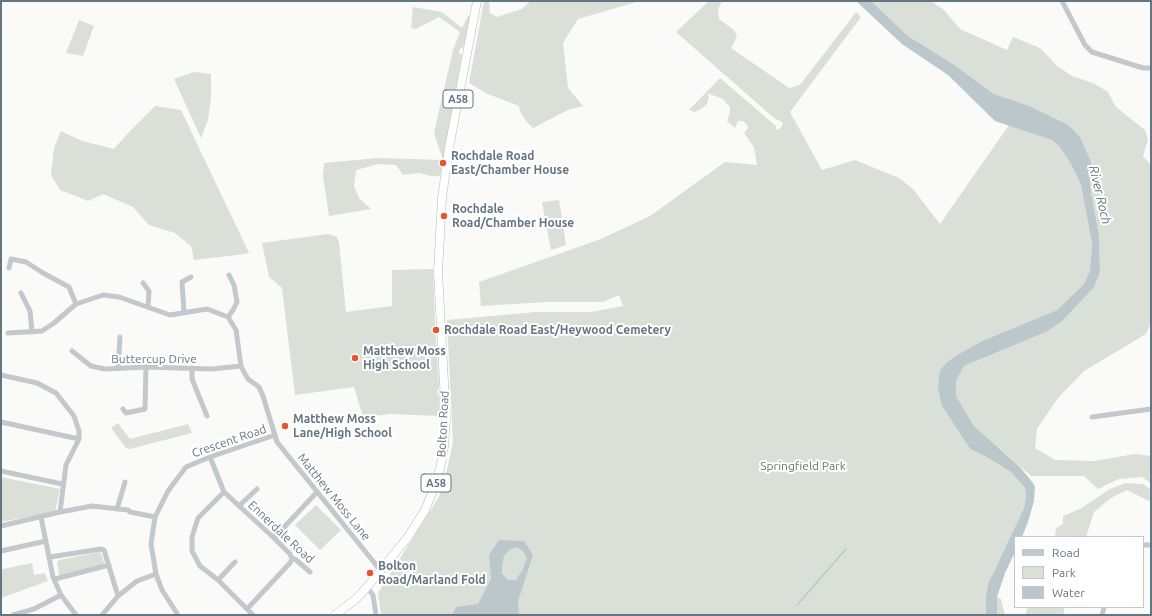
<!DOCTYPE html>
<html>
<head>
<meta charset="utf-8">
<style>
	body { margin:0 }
	#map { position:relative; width:1152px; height:616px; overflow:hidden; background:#fafaf8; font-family:Ubuntu,sans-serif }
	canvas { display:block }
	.frame { position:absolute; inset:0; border:2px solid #657683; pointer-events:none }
	.legend { position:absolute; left:1014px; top:536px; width:130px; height:72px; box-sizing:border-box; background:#fff; border:1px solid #c1c8cd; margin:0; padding:5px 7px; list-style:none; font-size:12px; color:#657683 }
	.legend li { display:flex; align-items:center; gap:8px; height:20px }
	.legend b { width:20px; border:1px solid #c1c8cd }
</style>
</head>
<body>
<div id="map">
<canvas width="1152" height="616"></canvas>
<div class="frame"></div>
<ul class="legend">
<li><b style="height:5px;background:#c3c8cc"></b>Road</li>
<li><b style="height:11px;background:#dadfd7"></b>Park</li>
<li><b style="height:11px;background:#bbc7cb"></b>Water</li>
</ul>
</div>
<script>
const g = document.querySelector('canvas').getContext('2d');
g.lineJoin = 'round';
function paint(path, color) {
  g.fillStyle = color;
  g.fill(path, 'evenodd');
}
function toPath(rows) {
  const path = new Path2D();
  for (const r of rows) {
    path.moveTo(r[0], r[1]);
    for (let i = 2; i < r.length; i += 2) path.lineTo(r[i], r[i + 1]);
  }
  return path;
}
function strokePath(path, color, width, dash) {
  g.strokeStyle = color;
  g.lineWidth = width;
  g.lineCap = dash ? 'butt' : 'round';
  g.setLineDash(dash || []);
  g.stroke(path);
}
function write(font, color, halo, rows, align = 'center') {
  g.font = font + ' Ubuntu,sans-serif';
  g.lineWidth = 4;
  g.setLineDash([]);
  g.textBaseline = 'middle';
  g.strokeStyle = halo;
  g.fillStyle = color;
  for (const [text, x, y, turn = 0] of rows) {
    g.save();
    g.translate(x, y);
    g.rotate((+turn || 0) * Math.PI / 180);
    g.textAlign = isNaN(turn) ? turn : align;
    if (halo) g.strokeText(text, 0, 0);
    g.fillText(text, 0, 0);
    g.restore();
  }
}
const green = toPath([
	[484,1,489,1,490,13,497,17,522,9,530,1,640,1,578,19,563,43,568,88,583,106,568,110,533,128,526,121,520,111,519,106,488,94,469,83],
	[709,1,722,1,718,9,719,19,734,30,737,37,731,48,789,88,800,85,856,12,861,17,790,112,822,170,855,160,899,178,913,189,940,224,1009,125,1052,140,1059,146,1071,164,1081,185,1092,244,1090,271,1083,285,1057,310,982,341,957,355,947,362,942,406,970,449,985,456,1011,472,1019,481,1025,488,1026,497,1024,508,988,584,986,596,986,615,381,615,378,593,439,497,447,470,453,442,447,320,536,312,591,312,623,306,619,295,603,302,546,302,481,306,479,282,601,239,650,216,725,162,757,165,754,147,744,133,748,128,747,125,743,121,738,121,735,128,727,121,730,112,730,107,723,99,707,93,709,97,707,104,701,109,695,112,689,110,720,78,776,126,776,129,778,130,783,125,782,122,774,118,676,32],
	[871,1,931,1,944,10,960,29,1007,50,1013,37,1040,48,1057,66,1072,76,1095,84,1108,92,1116,107,1145,130,1148,139,1143,156,1151,165,1151,322,1146,334,1084,371,1058,398,1037,429,1035,448,1055,460,1094,461,1135,454,1151,456,1151,483,1142,477,1119,479,1098,489,1084,476,1031,476,974,426,956,396,956,381,964,366,1046,332,1060,323,1100,272,1099,235,1090,186,1091,162,1027,105,994,94,953,64,908,36],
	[413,7,442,12,462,28,468,16,470,17,464,46,459,50,460,54,462,55,440,176,431,176,419,173,403,175,396,165,378,164,356,170,354,186,359,198,371,209,329,216,323,176,324,163,377,158,443,160,434,133,453,50,460,32,439,17,416,29,411,28],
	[79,20,94,26,83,56,66,53],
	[194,72,211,74,211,98,208,120,201,138,174,79],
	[155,106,181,110,249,253,245,254,194,260,191,246,175,233,149,225,133,207,103,194,88,201,60,190,51,175,54,148,61,131,82,141,114,149,130,131],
	[559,200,566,245,551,250,542,202],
	[328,234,337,237,339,243,346,312,392,306,392,270,433,269,435,324,441,416,391,414,363,417,354,387,295,395,282,288,269,277,262,243],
	[118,423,130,439,188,424,192,433,130,449,126,448,111,428],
	[1,477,60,489,55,512,1,522],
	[1125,483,1143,484,1151,490,1151,502,1127,490,1111,498,1094,512,1086,537,1055,537,1056,528,1063,524,1063,516,1080,509,1110,489],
	[316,505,341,530,320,550,295,525],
	[99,552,101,553,104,563,102,565,61,576,59,575,57,562,59,560],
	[32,563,34,575,45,573,48,581,1,598,1,570,3,569],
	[997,597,1001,599,1005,615,997,615],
	[1028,607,1065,607,1063,615,1025,615]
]);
const water = toPath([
	[856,1,871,1,908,36,953,64,994,94,1027,105,1068,125,1080,137,1091,162,1090,186,1099,235,1100,272,1094,287,1060,323,1046,332,964,366,956,381,956,396,974,426,1020,467,1033,483,1035,487,1034,501,1028,522,1022,537,1015,537,1015,552,1005,573,997,597,997,615,986,615,986,596,988,584,1024,508,1026,497,1025,488,1019,481,1011,472,985,456,970,449,942,406,938,388,940,371,947,362,957,355,982,341,1057,310,1083,285,1090,271,1092,244,1081,185,1071,164,1059,146,1052,140,995,121,948,75,902,44],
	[499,540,524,541,533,555,518,601,519,615,452,615,456,607,478,604,491,579,489,555],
	[516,547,523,551,527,558,523,569,516,580,508,580,502,574,502,565,504,556,509,550]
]);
const stream = toPath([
	[797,605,846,549]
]);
const minor = toPath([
	[1062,1,1085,45,1092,52,1143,68,1151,68],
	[9,268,11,259,26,262,43,273,69,287,76,304],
	[143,283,149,291,148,307],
	[21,293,30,311,32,332],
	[184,312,182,282,191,277],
	[228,317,233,310,237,302,234,285,229,275],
	[8,333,42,331,54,323,76,304,103,295,119,297,170,315,207,309,228,317,236,330,241,366,244,372,248,379,259,387,263,396,277,442,381,571],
	[72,351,91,366,105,369,146,367,212,369,241,366],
	[118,368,120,337],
	[192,368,192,379,207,416],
	[1,375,37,383,56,393,74,416,79,431,79,439,66,465,60,512],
	[123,409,126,413,145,409,146,367],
	[1092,417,1151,409],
	[1,422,79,439],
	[210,457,224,492,274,538,290,554,292,559,295,559,310,572],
	[1,471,62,484],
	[224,492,198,518,192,537,192,551,200,566,218,580,253,615],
	[239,506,257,489],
	[117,509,125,482],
	[41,517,53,577,61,595,76,615],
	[1,526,60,512,92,506,128,510,130,512,155,517],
	[274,538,317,492],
	[1143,545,1151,545],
	[1,551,46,541],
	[50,557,101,549,104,550,118,596],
	[55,579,109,565],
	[218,580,235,562],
	[367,587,373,595,376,615],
	[247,609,290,563,292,559],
	[13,615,34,609,61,595],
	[102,615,118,596,137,581,156,574],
	[178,615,162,590,156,574,151,544,155,517,168,491,186,467,210,457,275,435],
	[1102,615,1104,607]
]);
const trunk = toPath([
	[335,615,356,599,367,587,408,537,425,510,432,493,440,469,444,447,446,419,438,272,442,198,449,148,477,1]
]);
const markers = [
	[443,163,4,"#e4572e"],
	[444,216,4,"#e4572e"],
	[436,330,4,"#e4572e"],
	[355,358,4,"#e4572e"],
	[285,426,4,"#e4572e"],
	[370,573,4,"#e4572e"]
];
const shields = [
	[458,99,30],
	[436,483,30]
];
const shieldNames = [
	["A58",458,99],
	["A58",436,483]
];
const poiNames = [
	["Rochdale Road",451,156],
	["East/Chamber House",451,170],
	["Rochdale",452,209],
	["Road/Chamber House",452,223],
	["Rochdale Road East/Heywood Cemetery",444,330],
	["Matthew Moss",363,351],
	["High School",363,365],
	["Matthew Moss",293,419],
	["Lane/High School",293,433],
	["Bolton",378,566],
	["Road/Marland Fold",378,580]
];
const streetNames = [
	["Buttercup Drive",154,359],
	["Bolton Road",443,424,-87],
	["Crescent Road",229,441,-19],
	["Matthew Moss Lane",334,497,51],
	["Ennerdale Road",281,532,43]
];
const parkNames = [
	["Springfield Park",803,466]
];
const waterNames = [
	["River Roch",1100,195,77]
];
paint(green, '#dadfd7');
paint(water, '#bbc7cb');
strokePath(stream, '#bbc7cb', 1.5);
strokePath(trunk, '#b4b9bd', 9);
strokePath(minor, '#c3c8cc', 5);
strokePath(trunk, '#fff', 8);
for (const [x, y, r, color] of markers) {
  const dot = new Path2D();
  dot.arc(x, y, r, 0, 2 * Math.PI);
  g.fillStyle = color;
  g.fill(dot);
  strokePath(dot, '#fff', 1.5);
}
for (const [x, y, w] of shields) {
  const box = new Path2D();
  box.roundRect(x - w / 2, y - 9, w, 18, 3);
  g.fillStyle = '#fff';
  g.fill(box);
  strokePath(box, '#657683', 1);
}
write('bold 11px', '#657683', null, shieldNames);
write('bold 12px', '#657683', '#fff', poiNames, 'left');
write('12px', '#657683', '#fff', streetNames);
write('12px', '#687a64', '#fff', parkNames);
write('italic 13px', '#60757c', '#fff', waterNames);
</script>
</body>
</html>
